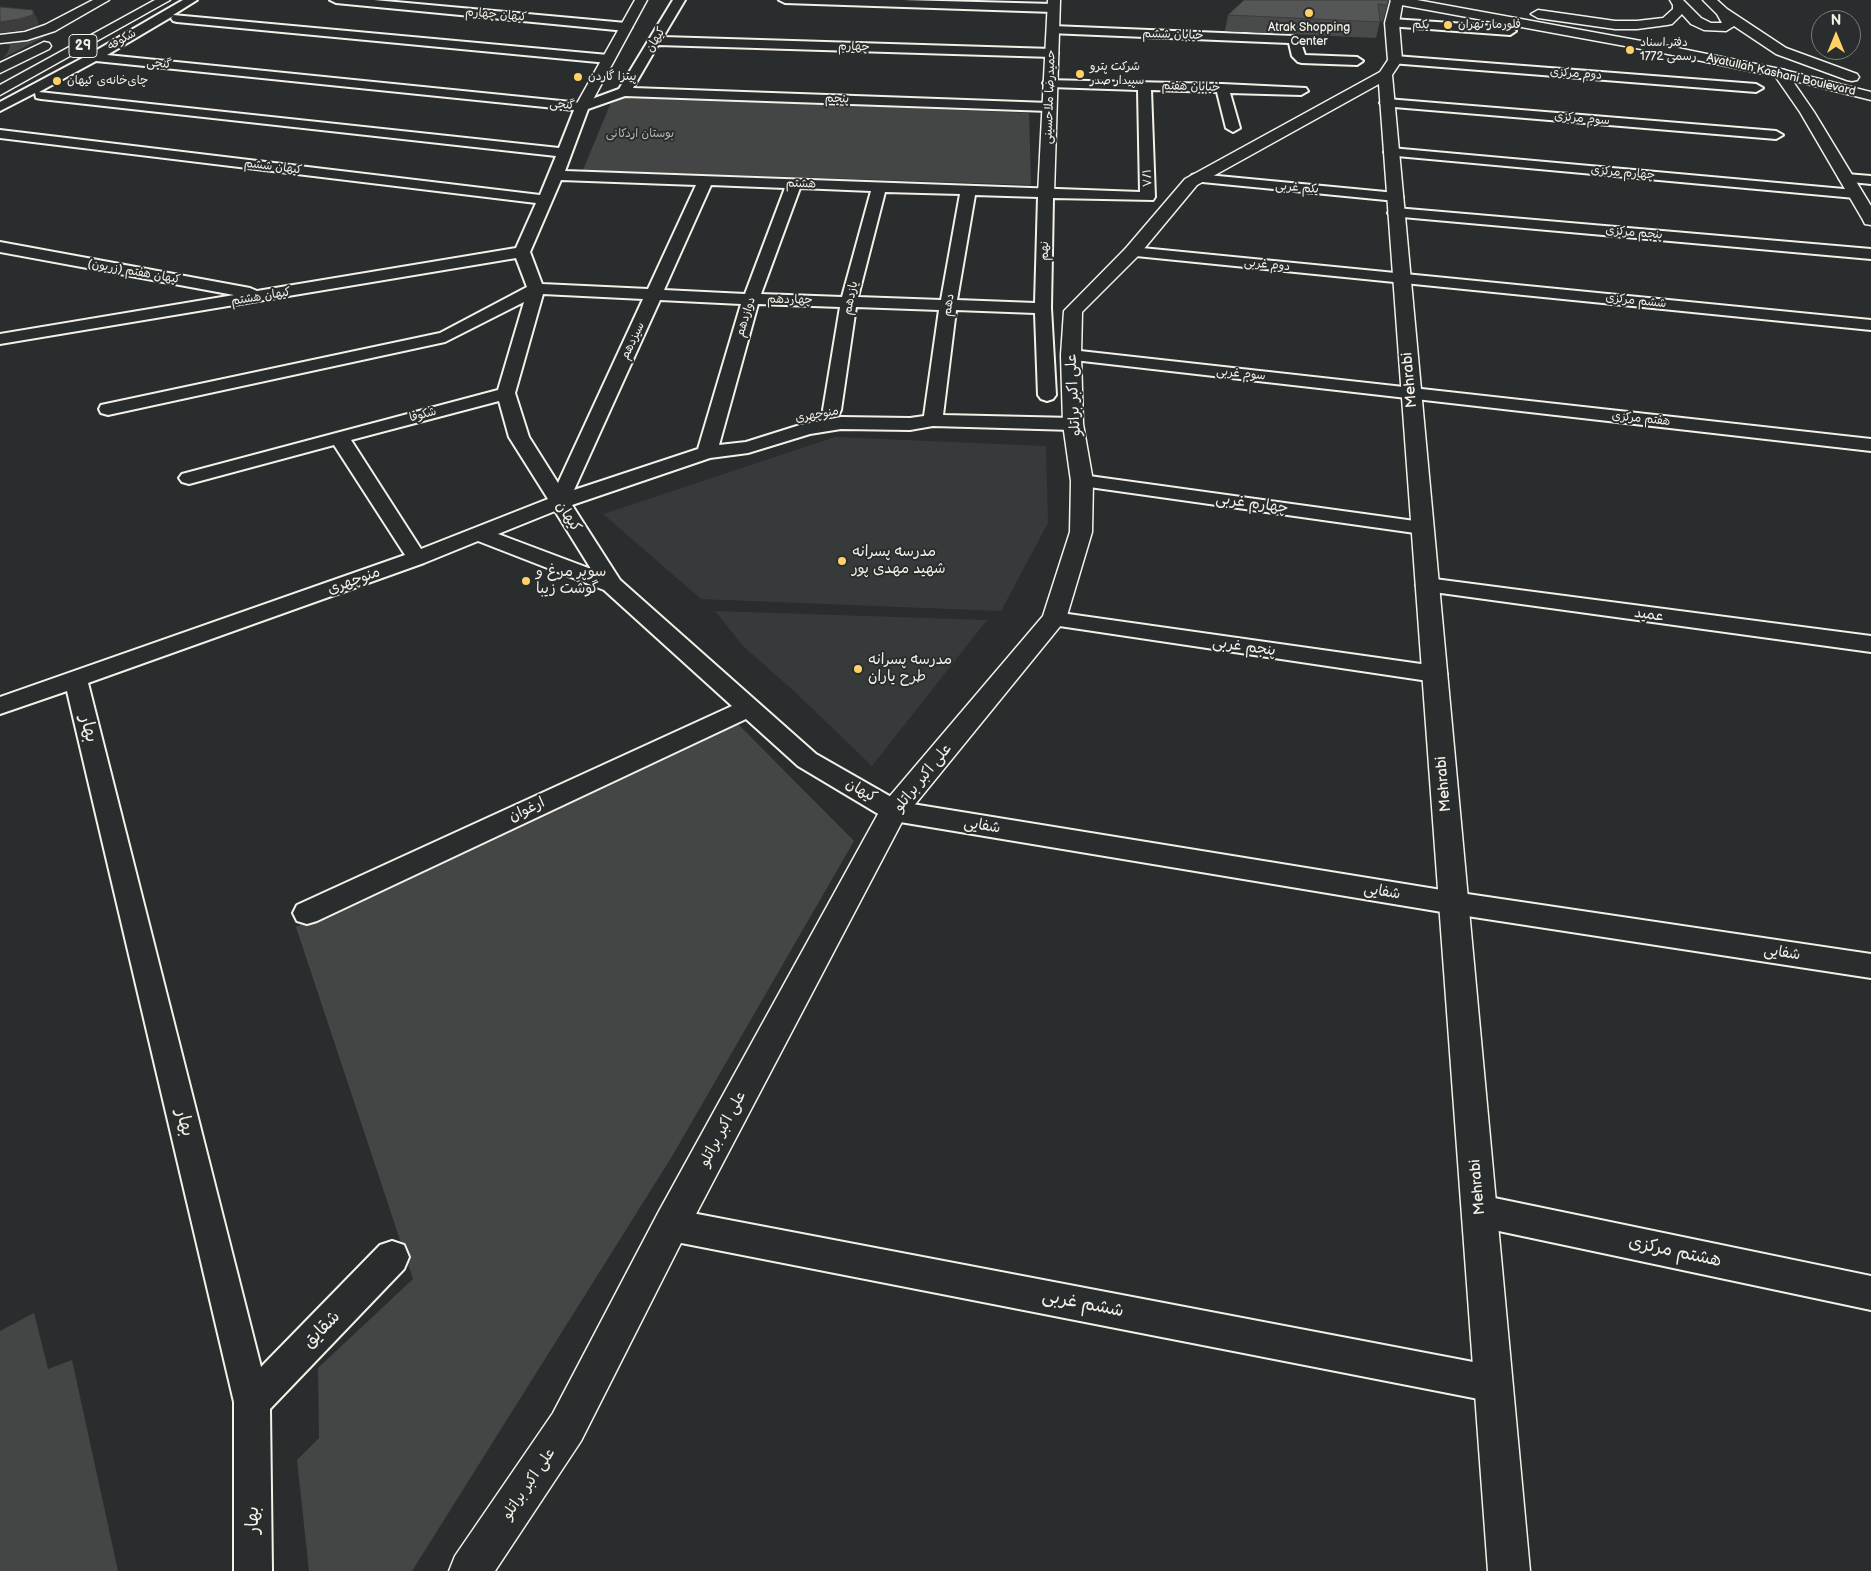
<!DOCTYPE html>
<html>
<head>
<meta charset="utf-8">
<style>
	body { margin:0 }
	#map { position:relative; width:1871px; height:1571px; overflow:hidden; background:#2a2d2e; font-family:"Balsamiq Sans",sans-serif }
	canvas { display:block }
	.north { position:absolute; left:1811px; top:10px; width:50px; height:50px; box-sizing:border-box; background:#2a2d2e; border:1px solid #7b7b78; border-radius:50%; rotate:0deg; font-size:14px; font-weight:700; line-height:20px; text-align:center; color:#f4f1e8 }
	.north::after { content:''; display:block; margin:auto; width:18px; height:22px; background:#ffd166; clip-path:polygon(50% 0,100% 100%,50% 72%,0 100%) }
</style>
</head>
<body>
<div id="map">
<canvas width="1871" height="1571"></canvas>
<div class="north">N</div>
</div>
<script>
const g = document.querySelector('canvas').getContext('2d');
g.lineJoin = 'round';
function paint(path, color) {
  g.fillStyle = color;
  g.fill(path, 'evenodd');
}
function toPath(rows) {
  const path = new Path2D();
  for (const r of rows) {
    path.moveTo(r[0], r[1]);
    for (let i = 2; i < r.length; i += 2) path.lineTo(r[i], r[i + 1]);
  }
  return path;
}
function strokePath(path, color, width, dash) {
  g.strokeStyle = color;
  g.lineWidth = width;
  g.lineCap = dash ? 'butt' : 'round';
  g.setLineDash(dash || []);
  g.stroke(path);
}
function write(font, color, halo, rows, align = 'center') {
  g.font = font + ' "Balsamiq Sans","Playpen Sans Arabic",sans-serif';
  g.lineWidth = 4;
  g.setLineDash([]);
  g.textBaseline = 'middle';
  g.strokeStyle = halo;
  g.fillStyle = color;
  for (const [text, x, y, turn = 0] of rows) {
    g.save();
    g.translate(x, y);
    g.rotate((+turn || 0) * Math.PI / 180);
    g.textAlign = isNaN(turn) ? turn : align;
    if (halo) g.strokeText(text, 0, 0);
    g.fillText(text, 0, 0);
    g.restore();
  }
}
const built = toPath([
	[835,437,1046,446,1048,523,1001,611,701,599,603,514],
	[715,611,987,620,872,766,795,692,743,646]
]);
const green = toPath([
	[53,29,58,30,3,58,8,52,10,45,0,43,0,40],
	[614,95,1029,113,1031,185,583,170],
	[738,724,854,841,671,1158,412,1571,309,1571,297,1460,319,1438,318,1368,413,1279,296,927],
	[34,1313,48,1369,72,1360,118,1571,0,1571,0,1331]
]);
const street = toPath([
	[183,0,197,0,173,15,608,55,614,59,608,63,177,22,173,21,171,18,173,16,107,55,581,103,619,89,673,0,685,0,663,37,1052,49,1058,53,1052,57,658,45,633,88,1049,103,1056,107,1049,111,625,96,588,109,565,171,1140,192,1138,90,1050,87,1045,86,1043,83,1045,80,1222,84,1306,88,1308,91,1301,95,1230,93,1240,128,1233,132,1226,128,1217,92,1151,90,1155,197,1153,200,1053,198,1051,308,1056,395,1053,399,1047,401,1041,399,1038,395,1035,313,956,310,943,415,1073,418,1080,420,1082,424,1080,428,1073,430,933,426,910,430,841,429,810,434,748,453,710,458,572,505,620,580,816,754,900,802,1454,892,1871,954,1871,978,1454,914,894,821,885,818,798,766,746,719,317,921,307,924,297,921,293,913,297,905,732,706,604,590,478,541,424,563,88,683,261,1367,380,1245,392,1241,404,1245,409,1257,404,1269,270,1409,272,1571,234,1571,234,1402,67,691,0,714,0,697,405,555,334,445,189,484,182,482,179,478,182,474,498,390,524,302,445,342,108,415,101,413,99,409,101,405,440,333,527,287,516,258,0,344,0,334,234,295,0,252,0,242,250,288,257,291,516,248,536,203,0,138,0,130,540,195,556,156,41,99,36,98,35,93,0,111,0,102,90,54,183,0],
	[96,61,574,110,559,148,39,92,96,61],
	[561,180,696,185,648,289,542,284,530,252,561,180],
	[711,185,785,188,745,294,664,290,711,185],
	[800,188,871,191,842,297,761,294,800,188],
	[885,192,960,194,941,300,858,297,885,192],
	[975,195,1038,197,1035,303,957,300,975,195],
	[543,294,643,299,558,483,529,437,515,393,543,294],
	[660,300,741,304,698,449,574,490,660,300],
	[758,304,840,307,823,410,825,414,832,416,839,414,841,410,856,307,939,310,924,416,910,418,841,417,800,425,746,442,719,445,758,304],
	[499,401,509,437,548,499,421,549,351,440,499,401],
	[555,511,591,569,498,534,555,511],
	[330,0,374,0,626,23,632,27,626,31,336,3,330,0],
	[779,0,903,0,1053,4,1059,8,1053,12,785,3,779,0],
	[1392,19,1510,27,1516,31,1510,35,1388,26,1386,23,1392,19],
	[1053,26,1294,36,1300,40,1305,55,1357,57,1363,61,1357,65,1302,63,1298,62,1292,56,1289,43,1049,33,1047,30,1049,27,1053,26],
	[1395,56,1756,84,1763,88,1756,92,1391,63,1389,60,1391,57,1395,56],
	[1387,99,1776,131,1783,135,1776,139,1382,106,1380,103,1387,99],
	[1391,148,1855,190,1860,191,1862,194,1860,197,1855,198,1386,155,1384,152,1386,149,1391,148],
	[1197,174,1396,193,1401,194,1403,197,1401,200,1396,201,1192,181,1190,178,1192,175,1197,174],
	[1846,174,1871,176,1871,184,1841,181,1839,178,1841,175,1846,174],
	[1396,208,1871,249,1871,259,1391,216,1388,213,1391,210,1396,208],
	[1132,247,1871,320,1871,330,1126,255,1124,252,1126,249,1132,247],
	[1071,350,1871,439,1871,451,1065,359,1062,355,1065,351,1071,350],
	[1082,475,1422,522,1429,523,1432,528,1429,533,1422,534,1075,485,1072,481,1075,477,1082,475],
	[1427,578,1871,636,1871,652,1419,590,1416,585,1419,580,1427,578],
	[1054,612,1435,666,1443,668,1447,674,1443,680,1435,682,1046,624,1043,619,1046,614,1054,612],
	[1480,1195,1871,1276,1871,1310,1480,1227,1469,1222,1464,1211,1469,1200,1480,1195],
	[671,1209,1494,1366,1506,1372,1512,1384,1506,1396,1494,1402,671,1241,660,1236,655,1225,660,1214,671,1209]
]);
const secondary = toPath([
	[93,0,109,0,55,31,27,40,0,43,0,35,25,32,45,25,93,0],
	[635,0,647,0,589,107,587,110,577,110,575,107,635,0],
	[1048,0,1060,0,1054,194,1052,197,1046,199,1040,197,1038,194,1048,0],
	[1391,0,1403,0,1399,23,1402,60,1392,75,1530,1571,1488,1571,1379,84,1197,185,1138,256,1082,312,1081,355,1083,424,1093,481,1092,532,1066,619,904,818,684,1237,581,1441,495,1571,449,1571,455,1556,553,1413,658,1213,884,803,1043,616,1070,532,1071,481,1063,424,1061,355,1064,311,1126,248,1185,179,1380,72,1388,60,1385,23,1391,0],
	[1670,0,1683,0,1701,18,1711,23,1722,23,1717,14,1703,0,1717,0,1727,9,1786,48,1857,74,1859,77,1857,80,1852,81,1847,80,1776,54,1734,26,1726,31,1704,30,1691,24,1682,14,1672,24,1667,25,1637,29,1615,29,1538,18,1531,14,1538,10,1615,21,1637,21,1663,18,1673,9,1673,5,1670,0],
	[1780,69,1785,70,1814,112,1871,206,1871,225,1865,224,1863,220,1800,112,1773,73,1775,70,1780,69]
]);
const primary = toPath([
	[1390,0,1417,0,1663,45,1780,69,1871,92,1871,100,1779,77,1663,53,1396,4,1390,0]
]);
const highway = toPath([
	[155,0,170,0,0,95,0,85,155,0],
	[44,42,49,43,51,46,49,49,0,73,0,63,44,42]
]);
const wall = toPath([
	[1389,0,1383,21,1380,21,1376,38,1225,31,1228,15]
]);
const shadedWall = toPath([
	[33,10,38,21,38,25,25,30,0,33,0,22]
]);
const building = toPath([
	[1244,0,1389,0,1387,5,1378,4,1380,22,1228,15,1244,0],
	[0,7,33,10,33,15,19,19,0,22,0,7]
]);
const markers = [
	[1309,13,5,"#ffd166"],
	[1448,25,5,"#ffd166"],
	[1630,50,5,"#ffd166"],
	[1080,74,5,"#ffd166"],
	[578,77,5,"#ffd166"],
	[57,81,5,"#ffd166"],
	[842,561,5,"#ffd166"],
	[526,581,5,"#ffd166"],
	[858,669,5,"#ffd166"]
];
const farStreetnames = [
	["کیهان چهارم",496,15,5],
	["یکم",1421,25,4],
	["خیابان ششم",1173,35,2],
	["شکوفه",122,40,-30],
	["کیهان",656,40,-59],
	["چهارم",854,47,2],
	["گنجی",159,64,6],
	["دوم مرکزی",1576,74,4],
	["Ayatullah Kashani Boulevard",1781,75,13],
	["خیابان هفتم",1191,87,2],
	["حمیدرضا ملاحسینی",1050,97,-88],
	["پنجم",837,99,2],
	["گنجی",562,105,6],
	["سوم مرکزی",1582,119,5],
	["کیهان ششم",273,167,7],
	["چهارم مرکزی",1623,173,5],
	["۷/۱",1148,178,-92],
	["هشتم",801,184,2],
	["یکم غربی",1297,188,5],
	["پنجم مرکزی",1634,233,5],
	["نهم",1045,251,-89],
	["دوم غربی",1267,265,6],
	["کیهان هفتم (زریون)",134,272,10],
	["کیهان هشتم",261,297,-9],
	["یازدهم",851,298,-78],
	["چهاردهم",790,300,1],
	["ششم مرکزی",1636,301,6],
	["دهم",949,305,-81],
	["دوازدهم",746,317,-73],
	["سیزدهم",633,341,-65],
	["سوم غربی",1241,374,6],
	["شکوفا",423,415,-15],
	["منوچهری",817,415,-10],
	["هفتم مرکزی",1641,419,6]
];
const farPoinames = [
	["فلورمار تهران",1458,25],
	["Atrak Shopping",1309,28,"center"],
	["Center",1309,42,"center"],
	["دفتر اسناد",1640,43],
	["رسمی 1772",1640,57],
	["شرکت پترو",1090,67],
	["سپیدار صدر",1090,81],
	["پیتزا گاردن",588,77],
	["چای‌خانه‌ی کیهان",67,81]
];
const farParknames = [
	["بوستان اردکانی",640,134]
];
const shields = [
	[83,46,28]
];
const shieldNames = [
	["29",83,46]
];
const streetNames = [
	["Mehrabi",1410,380,-95],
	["علی اکبر براتلو",1074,395,-93],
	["چهارم غربی",1252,504,8],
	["کیهان",568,517,57],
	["منوچهری",354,581,-20],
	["عمید",1649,615,8],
	["پنجم غربی",1244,647,8],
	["علی اکبر براتلو",923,778,-51],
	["Mehrabi",1444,784,-95],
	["کیهان",861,791,30],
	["ارغوان",527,810,-25],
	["شفایی",982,826,9],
	["شفایی",1382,892,9],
	["شفایی",1782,953,8],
	["علی اکبر براتلو",723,1129,-62],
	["Mehrabi",1478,1187,-95],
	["علی اکبر براتلو",529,1484,-56]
];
const poiNames = [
	["مدرسه پسرانه",852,552],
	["شهید مهدی پور",852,569],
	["سوپر مرغ و",536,572],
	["گوشت زیبا",536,589],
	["مدرسه پسرانه",868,660],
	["طرح یاران",868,677]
];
const nearStreetnames = [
	["بهار",88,729,76],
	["بهار",184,1123,76],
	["هشتم مرکزی",1675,1252,12],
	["ششم غربی",1083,1304,11],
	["شقایق",322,1330,-46],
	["بهار",253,1520,-90]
];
paint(built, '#373a3a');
paint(green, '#444645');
strokePath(street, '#f4f1e8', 4);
strokePath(secondary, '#f4f1e8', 3);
strokePath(primary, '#f4f1e8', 3);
strokePath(highway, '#f4f1e8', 3);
paint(street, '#2a2d2e');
paint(secondary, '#2a2d2e');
paint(primary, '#2a2d2e');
paint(highway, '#2a2d2e');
paint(wall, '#494b4a');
paint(shadedWall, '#3c3d3c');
paint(building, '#555756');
strokePath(building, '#3c3d3c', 1);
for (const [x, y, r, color] of markers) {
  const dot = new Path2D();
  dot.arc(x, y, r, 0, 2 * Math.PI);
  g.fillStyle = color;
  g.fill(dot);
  strokePath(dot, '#2a2d2e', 2);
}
write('12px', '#f4f1e8', '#2a2d2e', farStreetnames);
write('12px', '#f4f1e8', '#2a2d2e', farPoinames, 'left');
write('12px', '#b6b5af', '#2a2d2e', farParknames);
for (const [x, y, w] of shields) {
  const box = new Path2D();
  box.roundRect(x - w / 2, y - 11.5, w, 23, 4);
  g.fillStyle = '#2a2d2e';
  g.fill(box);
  strokePath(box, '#f4f1e8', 1);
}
write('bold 14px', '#f4f1e8', null, shieldNames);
write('15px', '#f4f1e8', '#2a2d2e', streetNames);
write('15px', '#f4f1e8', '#2a2d2e', poiNames, 'left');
write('18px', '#f4f1e8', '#2a2d2e', nearStreetnames);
</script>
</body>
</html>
